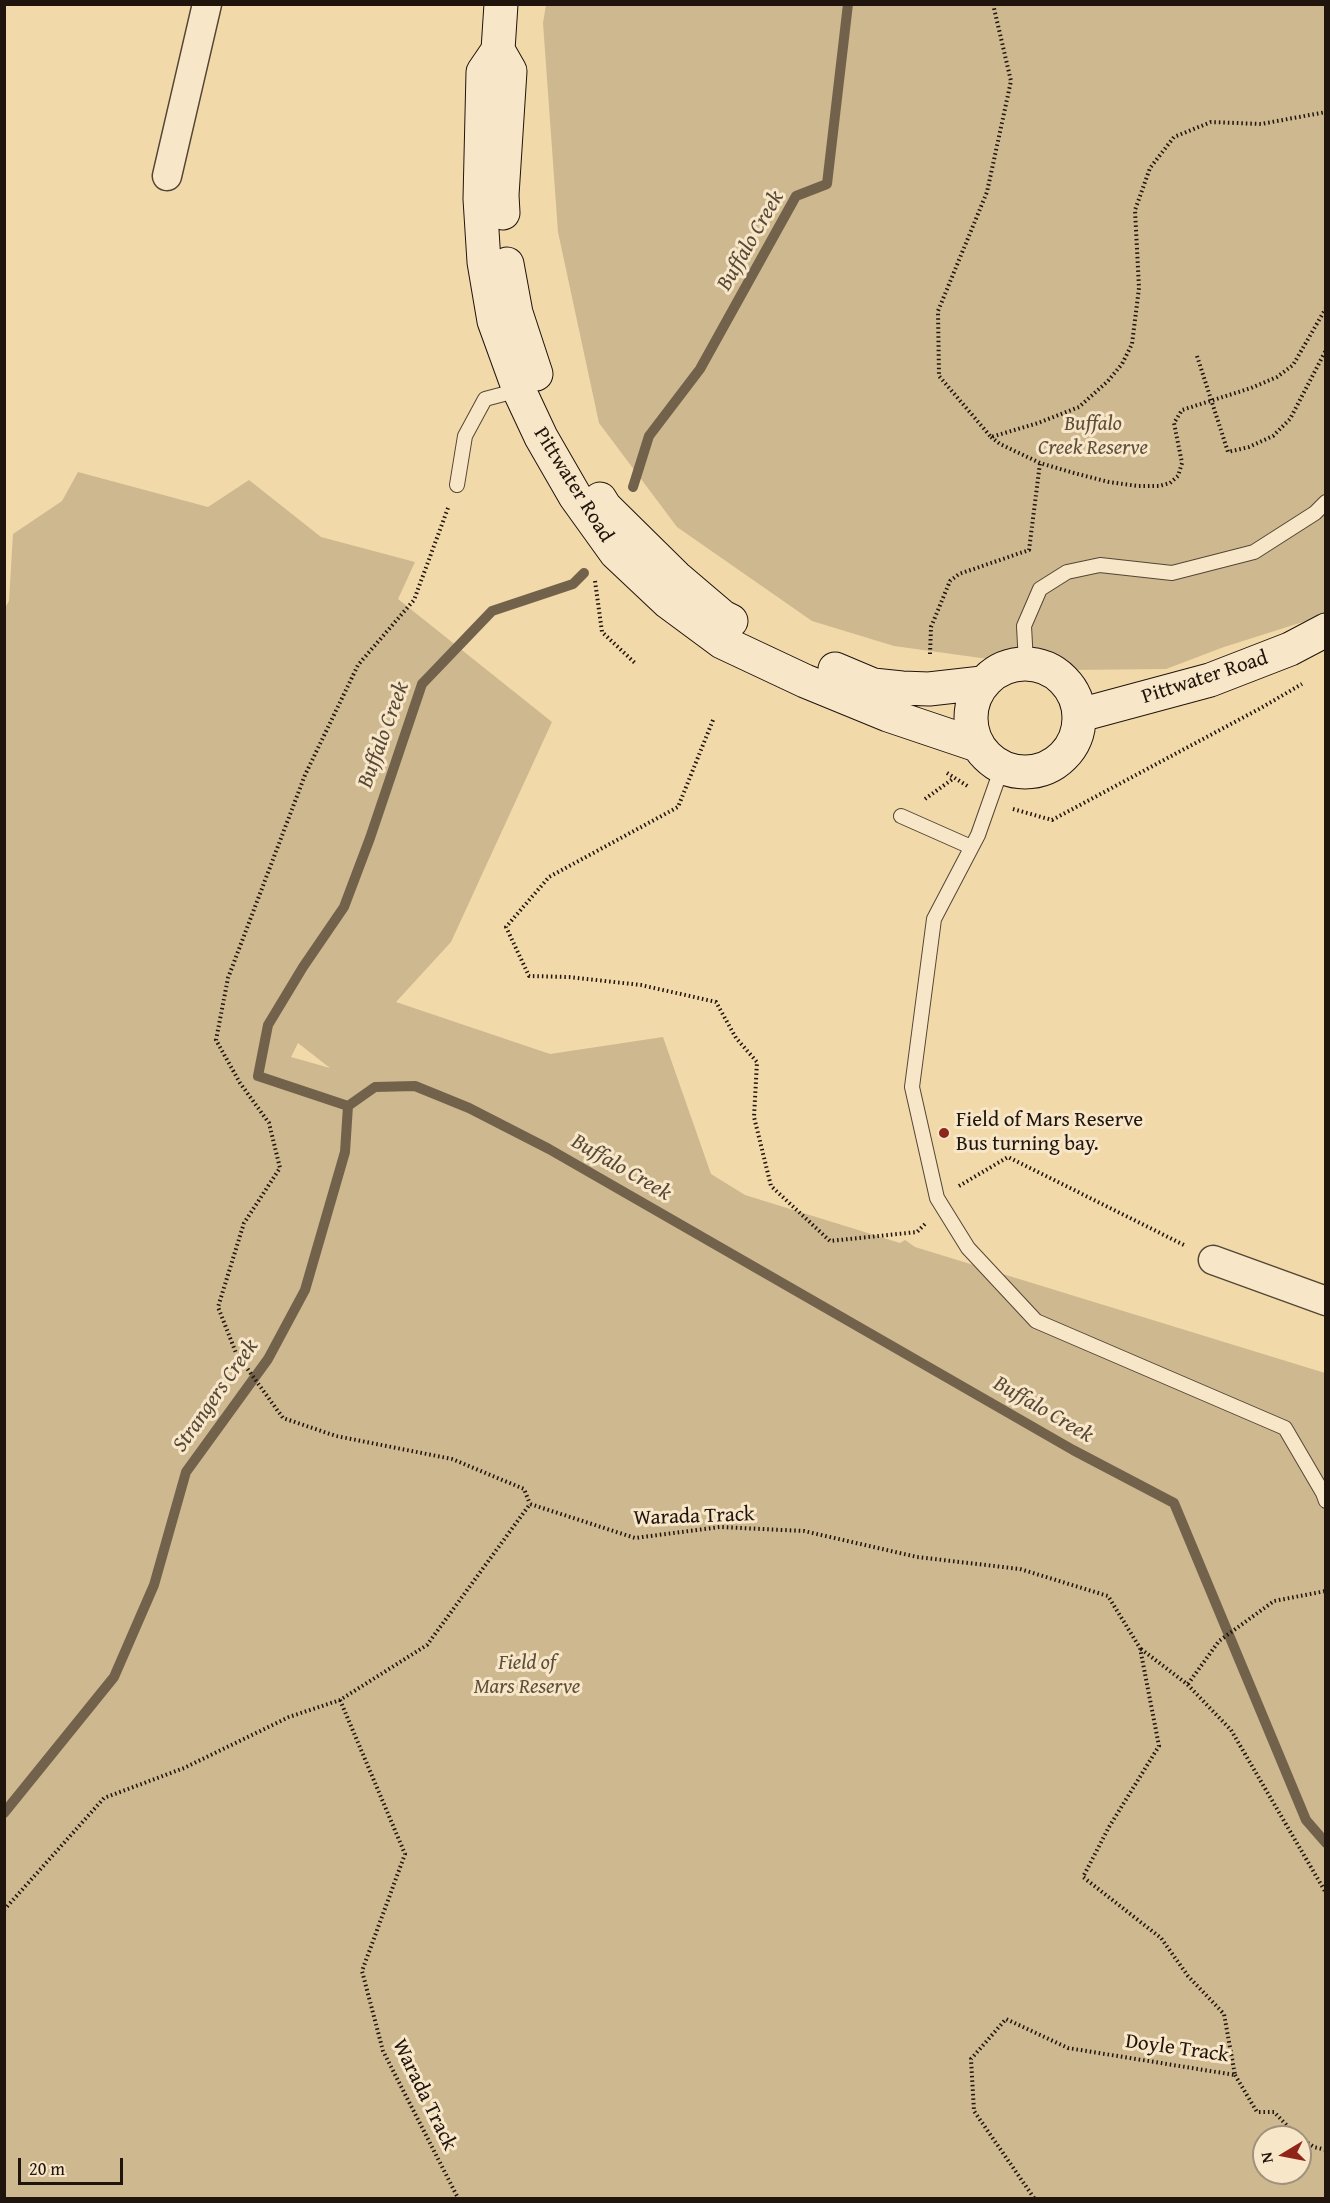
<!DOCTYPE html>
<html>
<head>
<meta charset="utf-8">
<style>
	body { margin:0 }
	#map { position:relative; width:1330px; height:2203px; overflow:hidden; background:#f2d9aa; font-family:"Gentium Book Plus",serif }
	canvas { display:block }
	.frame { position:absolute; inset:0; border:6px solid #20150d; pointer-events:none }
	.north { position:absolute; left:1252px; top:2125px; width:60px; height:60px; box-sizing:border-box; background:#f7e6c8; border:2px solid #a1927d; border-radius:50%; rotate:260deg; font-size:16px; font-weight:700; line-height:24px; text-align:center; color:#20150d }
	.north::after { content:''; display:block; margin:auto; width:21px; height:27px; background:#8f2418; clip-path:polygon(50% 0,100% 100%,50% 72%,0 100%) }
	.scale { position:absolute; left:18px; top:2158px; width:105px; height:27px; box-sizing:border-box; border:3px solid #20150d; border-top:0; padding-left:8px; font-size:18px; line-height:21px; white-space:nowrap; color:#20150d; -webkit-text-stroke:4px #f7e6c8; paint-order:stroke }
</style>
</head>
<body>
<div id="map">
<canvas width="1330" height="2203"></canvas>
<div class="frame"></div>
<div class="north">N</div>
<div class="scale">20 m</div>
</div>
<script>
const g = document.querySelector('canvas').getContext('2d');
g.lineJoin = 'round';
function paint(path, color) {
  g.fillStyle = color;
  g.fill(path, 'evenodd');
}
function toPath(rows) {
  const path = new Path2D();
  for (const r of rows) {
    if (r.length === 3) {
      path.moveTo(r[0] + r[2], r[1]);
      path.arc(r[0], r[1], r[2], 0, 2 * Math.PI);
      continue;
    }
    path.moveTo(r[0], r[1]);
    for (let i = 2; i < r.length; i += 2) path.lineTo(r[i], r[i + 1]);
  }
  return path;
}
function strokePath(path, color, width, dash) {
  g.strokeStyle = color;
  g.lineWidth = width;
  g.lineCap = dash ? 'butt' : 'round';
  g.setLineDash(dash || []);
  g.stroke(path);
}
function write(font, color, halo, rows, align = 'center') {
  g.font = font + ' "Gentium Book Plus",serif';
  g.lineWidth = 6;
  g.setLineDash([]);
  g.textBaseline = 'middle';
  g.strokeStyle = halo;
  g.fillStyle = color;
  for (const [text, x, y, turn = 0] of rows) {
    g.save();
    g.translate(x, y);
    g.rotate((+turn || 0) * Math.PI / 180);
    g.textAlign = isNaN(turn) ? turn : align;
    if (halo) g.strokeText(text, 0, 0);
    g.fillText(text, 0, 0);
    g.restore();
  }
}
const green = toPath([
	[546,5,1325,5,1325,615,1224,647,1166,669,1068,670,894,646,812,621,677,527,599,423,558,232,543,23],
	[78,472,208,507,249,480,321,537,415,562,398,599,552,722,451,942,396,1002,550,1054,663,1037,711,1174,745,1195,900,1243,905,1240,915,1247,1325,1373,1325,2198,5,2198,4,610,9,601,13,534,62,501],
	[298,1043,330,1068,291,1057],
	[1264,2137,1300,2137,1300,2173,1264,2173]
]);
const stream = toPath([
	[633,487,649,436,700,369,796,196,827,184,848,4],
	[348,1106,375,1087,415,1086,469,1108,549,1149,1073,1450,1174,1503,1306,1820,1326,1843],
	[348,1106,258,1076,268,1025,303,967,344,907,370,838,422,684,492,611,573,584,584,573],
	[4,1813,114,1677,154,1585,186,1472,268,1359,305,1290,345,1152,348,1106]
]);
const path = toPath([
	[993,4,1011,81,987,192,938,311,939,376,991,437,1038,423,1079,407,1108,381,1122,364,1132,344,1139,288,1135,210,1150,168,1174,137,1211,122,1261,124,1326,112],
	[1197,356,1228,452,1249,447,1273,436,1290,419,1326,350],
	[991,437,1000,444,1040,463,1074,473,1109,482,1138,486,1159,486,1170,483,1178,476,1182,463,1174,423,1182,410,1251,388,1277,377,1293,365,1326,308],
	[448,508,414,600,358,665,305,775,228,978,216,1040,240,1083,269,1123,280,1168,244,1223,218,1307,236,1353,283,1418,336,1436,452,1459,524,1489,530,1504],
	[595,581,602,632,636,664],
	[930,654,931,627,950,581,959,574,1029,550,1040,463],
	[713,720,678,807,549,877,506,927,529,976,569,977,641,985,716,1002,736,1038,757,1062,754,1117,771,1186,830,1241,917,1232,925,1224],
	[947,773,969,787],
	[925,799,954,778],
	[1013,809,1052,820,1259,709,1302,684],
	[959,1186,1008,1157,1186,1246],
	[1141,1649,1187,1684,1231,1730,1326,1893],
	[1188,1684,1219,1641,1274,1601,1326,1591],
	[340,1700,405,1854,362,1971,383,2051,458,2198],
	[4,1910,104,1798,184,1768,289,1717,340,1700,427,1645,530,1504,635,1538,720,1527,804,1531,917,1557,1020,1569,1108,1596,1140,1648,1159,1746,1109,1827,1083,1877,1161,1938,1188,1976,1224,2014,1235,2075,1068,2048,1006,2019,971,2059,974,2111,1034,2198],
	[1235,2075,1257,2112,1274,2112,1298,2137],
	[1300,2138,1314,2147,1326,2150]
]);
const service = toPath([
	[457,485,465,436,485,399,519,390],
	[1026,663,1024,626,1040,589,1067,572,1100,565,1172,573,1254,552,1315,513,1326,502],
	[1002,767,978,835,934,919,912,1087,937,1198,968,1248,1036,1321,1285,1428,1323,1493,1326,1501],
	[901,816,971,847]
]);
const minor = toPath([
	[167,176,207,4],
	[1213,1260,1326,1301]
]);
const secondary = toPath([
	[501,4,498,50,483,72,480,199,484,262,494,321,519,390,541,437,575,496,616,553,668,602,722,642,805,681,888,715,977,745],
	[498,50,510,71,502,195,503,213],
	[507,264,516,313,536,374],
	[600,499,605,507,676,577,723,617,731,621],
	[1025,718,54],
	[835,669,873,685,902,688,929,689,982,683],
	[1080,715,1210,680,1290,649,1326,630]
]);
const markers = [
	[944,1133,6,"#8f2418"]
];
const parkNames = [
	["Buffalo",1093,425],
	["Creek Reserve",1093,449],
	["Field of",527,1664],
	["Mars Reserve",527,1688]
];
const streetNames = [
	["Pittwater Road",573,485,58],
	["Pittwater Road",1205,678,-18],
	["Warada Track",694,1517,-2],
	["Doyle Track",1177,2049,8],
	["Warada Track",424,2095,64]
];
const poiNames = [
	["Field of Mars Reserve",956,1121],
	["Bus turning bay.",956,1145]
];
const waterNames = [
	["Buffalo Creek",751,241,-60],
	["Buffalo Creek",384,735,-70],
	["Buffalo Creek",621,1168,30],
	["Strangers Creek",216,1396,-55],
	["Buffalo Creek",1043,1410,30]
];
paint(green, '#ceb88f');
strokePath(stream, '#73624b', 10);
strokePath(service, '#544634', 16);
strokePath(minor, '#544634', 31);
strokePath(secondary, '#20150d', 35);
strokePath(path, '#20150d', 4, [1.5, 3]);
strokePath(service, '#f7e6c8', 14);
strokePath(minor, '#f7e6c8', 28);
strokePath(secondary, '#f7e6c8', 33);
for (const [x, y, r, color] of markers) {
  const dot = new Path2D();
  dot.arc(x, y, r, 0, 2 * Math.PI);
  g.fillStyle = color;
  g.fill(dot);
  strokePath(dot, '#f7e6c8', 2);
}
write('italic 21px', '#5d4e3a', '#f7e6c8', parkNames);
write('21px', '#20150d', '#f7e6c8', streetNames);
write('21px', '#20150d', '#f7e6c8', poiNames, 'left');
write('italic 22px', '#584937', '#f7e6c8', waterNames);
</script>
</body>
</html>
